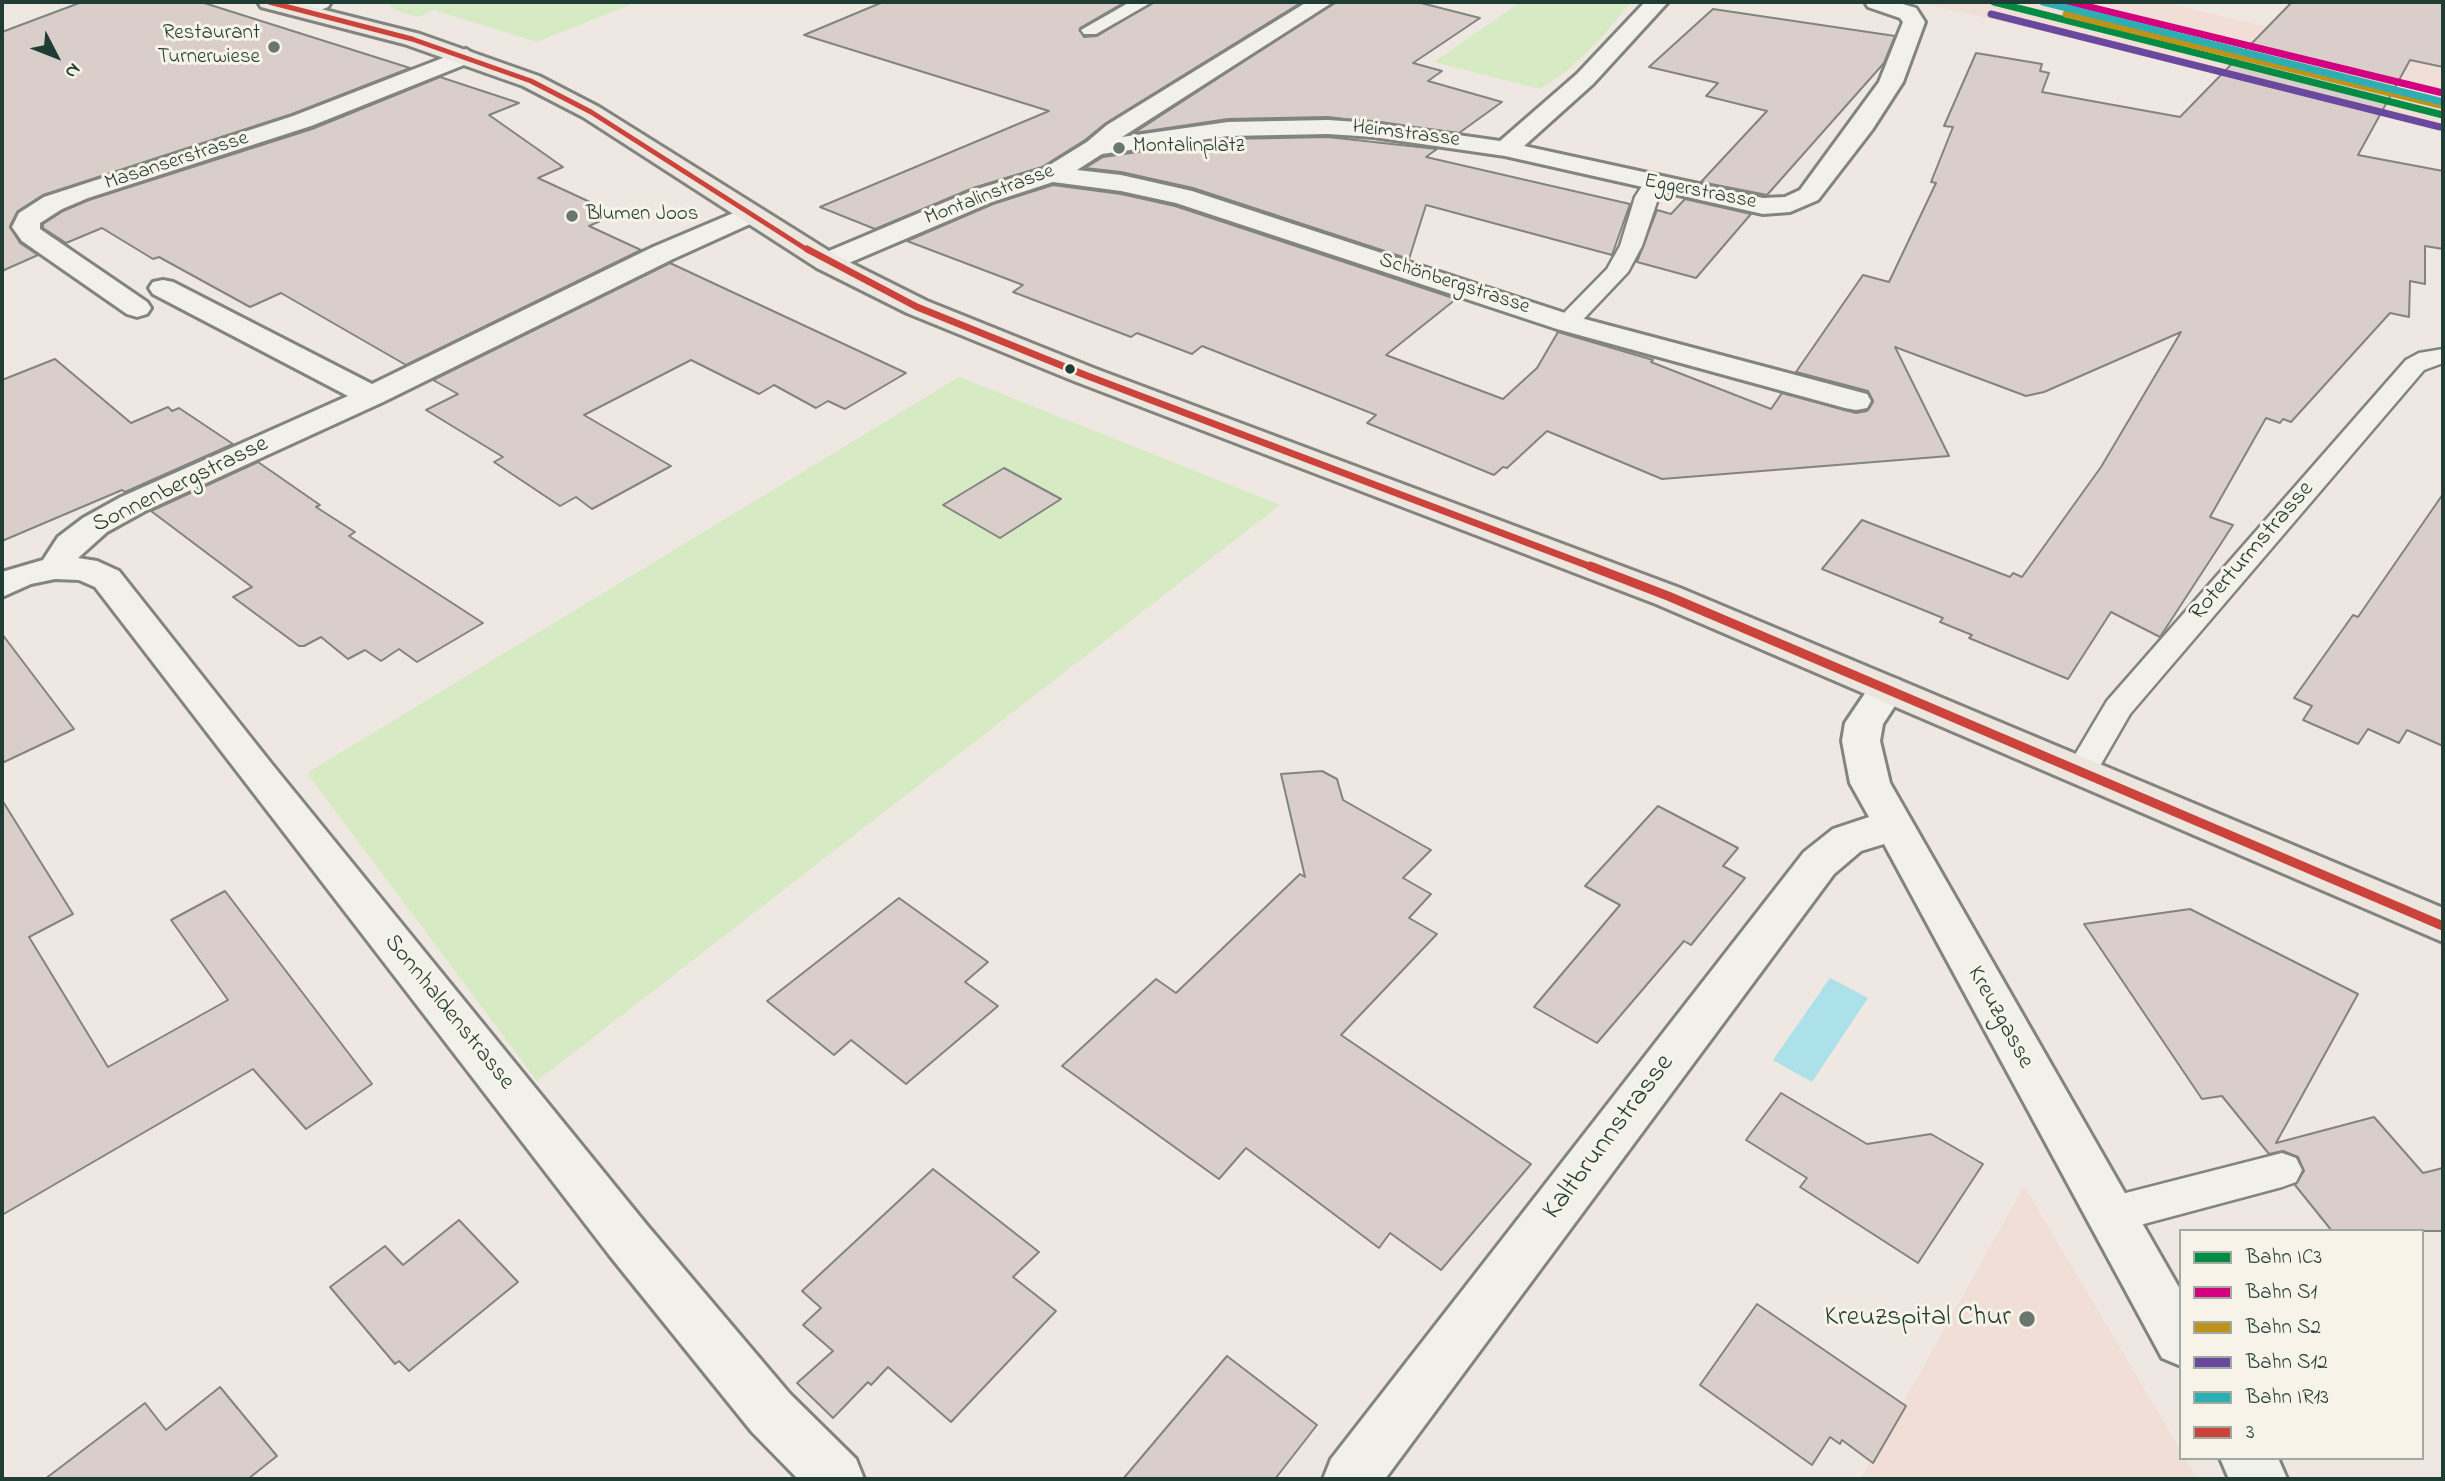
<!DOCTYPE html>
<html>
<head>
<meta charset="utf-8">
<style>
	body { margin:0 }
	#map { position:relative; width:2445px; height:1481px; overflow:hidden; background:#efe7e2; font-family:"Indie Flower",sans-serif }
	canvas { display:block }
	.frame { position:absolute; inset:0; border:4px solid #1f3d34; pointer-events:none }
	.legend { position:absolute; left:2179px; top:1229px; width:245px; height:231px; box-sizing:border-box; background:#f7f3e8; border:2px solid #a1aaa0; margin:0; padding:9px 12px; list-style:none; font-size:21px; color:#1f3d34 }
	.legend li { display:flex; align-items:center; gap:14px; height:35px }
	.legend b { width:35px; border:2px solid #a1aaa0 }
	.north { position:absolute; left:21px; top:21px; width:70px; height:70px; -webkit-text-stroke:5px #f7f3e8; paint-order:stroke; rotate:132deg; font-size:19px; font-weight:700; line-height:28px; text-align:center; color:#1f3d34 }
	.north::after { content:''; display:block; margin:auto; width:24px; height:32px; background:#1f3d34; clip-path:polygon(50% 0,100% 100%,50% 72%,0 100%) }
</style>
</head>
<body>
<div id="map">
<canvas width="2445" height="1481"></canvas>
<div class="frame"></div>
<ul class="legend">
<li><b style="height:9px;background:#048c45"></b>Bahn IC3</li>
<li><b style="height:9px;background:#d50080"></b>Bahn S1</li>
<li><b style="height:9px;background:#bd931a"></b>Bahn S2</li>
<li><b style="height:9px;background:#6a489d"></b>Bahn S12</li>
<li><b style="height:9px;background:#2caeb3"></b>Bahn IR13</li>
<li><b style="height:9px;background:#cc433c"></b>3</li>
</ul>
<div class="north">N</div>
</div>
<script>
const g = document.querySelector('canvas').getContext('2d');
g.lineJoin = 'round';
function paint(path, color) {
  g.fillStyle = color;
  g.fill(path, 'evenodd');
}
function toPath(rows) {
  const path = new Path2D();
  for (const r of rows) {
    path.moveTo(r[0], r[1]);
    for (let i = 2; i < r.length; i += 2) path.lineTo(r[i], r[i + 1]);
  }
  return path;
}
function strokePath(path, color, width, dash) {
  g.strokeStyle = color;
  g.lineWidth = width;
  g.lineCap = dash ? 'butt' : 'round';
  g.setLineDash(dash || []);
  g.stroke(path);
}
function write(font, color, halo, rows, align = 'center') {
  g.font = font + ' "Indie Flower",sans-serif';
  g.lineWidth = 6;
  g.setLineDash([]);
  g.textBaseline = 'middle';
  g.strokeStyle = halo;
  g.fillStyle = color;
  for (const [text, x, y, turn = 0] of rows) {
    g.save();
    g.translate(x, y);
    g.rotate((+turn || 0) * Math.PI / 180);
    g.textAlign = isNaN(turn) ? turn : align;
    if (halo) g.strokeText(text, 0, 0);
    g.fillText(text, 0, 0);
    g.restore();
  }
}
const built = toPath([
	[1918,2,2163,2,2443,69,2443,125],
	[2024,1186,2181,1451,2181,1458,2185,1458,2197,1479,1861,1479]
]);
const green = toPath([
	[389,2,637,2,537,42,434,10,419,17,398,11,389,5],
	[1521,2,1631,2,1603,36,1567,71,1540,89,1434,62],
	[959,377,1280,505,537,1081,307,773]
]);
const water = toPath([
	[1830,978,1868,998,1812,1082,1773,1060]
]);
const building = toPath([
	[82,2,201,2,410,68,292,114,43,195,18,211,10,226,20,243,38,255,2,271,2,32,82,2],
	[883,2,1125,2,1080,28,1084,37,1097,36,1154,2,1302,2,1106,123,1085,140,1042,167,973,188,875,229,820,207,1049,111,804,35,883,2],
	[1335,2,1417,2,1480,18,1413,63,1442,71,1428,81,1502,102,1459,133,1328,117,1228,119,1134,133,1335,2],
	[2292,2,2443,2,2443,67,2410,60,2358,155,2443,171,2443,249,2425,246,2425,284,2410,281,2409,317,2390,313,2291,422,2283,419,2280,423,2266,418,2210,517,2233,525,2162,634,2160,637,2111,612,2068,679,1969,638,1972,635,1940,622,1943,618,1822,569,1862,520,2010,577,2013,573,2022,577,2101,467,2181,332,2044,392,2026,396,1895,347,1949,456,1662,479,1547,431,1507,468,1503,467,1494,475,1367,423,1376,415,1202,346,1192,354,1137,333,1131,337,1013,292,1023,285,907,241,993,204,1053,185,1121,194,1175,206,1456,299,1386,355,1503,399,1537,368,1558,332,1653,360,1651,362,1771,409,1782,393,1856,413,1867,411,1873,402,1868,391,1796,372,1863,275,1889,282,1936,183,1931,182,1953,127,1944,126,1976,53,2042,64,2040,71,2049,73,2042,92,2180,117,2292,2],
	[1713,9,1895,36,1884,63,1767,195,1701,182,1767,111,1706,96,1718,83,1649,67,1713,9],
	[440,77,519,103,489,115,563,167,538,178,616,214,589,226,641,250,406,365,281,293,250,307,159,257,153,259,102,228,66,243,43,228,43,224,63,211,89,200,312,129,440,77],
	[1328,137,1437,149,1426,157,1630,204,1612,255,1426,205,1409,259,1193,188,1121,172,1085,168,1103,157,1228,139,1328,137],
	[1685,199,1751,214,1696,278,1637,262,1657,210,1671,214,1685,199],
	[670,263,906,373,845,409,828,401,816,408,774,385,759,394,691,360,584,415,671,466,592,509,576,497,560,506,494,462,503,457,426,410,458,394,433,380,670,263],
	[55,359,131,423,168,407,172,411,179,408,233,444,125,492,122,490,2,541,2,380,55,359],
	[258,462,320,505,316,507,355,532,349,536,483,623,417,662,399,649,381,661,365,650,348,659,321,637,304,646,299,646,233,597,252,587,151,511,258,462],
	[1004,468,1061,499,1000,538,943,505,1004,468],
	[2443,494,2443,746,2407,730,2399,743,2368,729,2358,744,2303,720,2312,706,2294,698,2353,615,2358,617,2443,494],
	[2,634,74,729,2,763,2,634],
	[1322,771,1337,779,1343,800,1431,850,1403,878,1431,894,1409,918,1437,934,1341,1035,1531,1164,1441,1270,1390,1233,1379,1248,1246,1148,1219,1179,1062,1066,1156,979,1176,993,1300,874,1305,877,1281,774,1322,771],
	[2,800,73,914,29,937,108,1067,228,1000,171,920,225,891,372,1084,306,1129,253,1069,2,1215,2,800],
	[1658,806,1738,848,1723,866,1745,878,1691,945,1684,941,1597,1043,1534,1007,1620,905,1585,886,1658,806],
	[899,898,988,962,965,982,998,1006,906,1084,851,1040,834,1055,767,1001,899,898],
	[2190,909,2358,994,2276,1143,2374,1117,2423,1173,2443,1168,2443,1231,2332,1231,2295,1185,2304,1171,2298,1157,2283,1151,2269,1154,2222,1096,2202,1099,2084,924,2190,909],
	[1781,1093,1867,1144,1931,1134,1983,1164,1918,1263,1800,1187,1807,1178,1746,1140,1781,1093],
	[933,1169,1039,1252,1013,1277,1056,1311,951,1422,888,1367,871,1385,868,1382,833,1418,797,1383,833,1351,803,1325,821,1308,802,1291,933,1169],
	[459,1220,518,1282,409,1371,399,1361,395,1364,330,1287,385,1246,403,1265,459,1220],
	[1757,1304,1906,1406,1873,1463,1842,1440,1840,1444,1830,1437,1812,1465,1700,1385,1757,1304],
	[1227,1356,1317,1425,1275,1479,1123,1479,1227,1356],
	[220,1387,277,1456,248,1479,45,1479,145,1403,166,1430,220,1387]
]);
const service = toPath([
	[1130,2,1152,2,1096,34,1084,34,1081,30,1130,2],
	[1653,178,1663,184,1642,246,1628,272,1575,328,1559,328,1555,323,1559,318,1607,269,1620,246,1635,197,1646,180,1653,178],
	[2443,349,2443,363,2424,370,2130,714,2093,778,2082,781,2071,778,2066,770,2107,701,2406,360,2419,353,2443,349],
	[2282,1153,2296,1158,2302,1170,2296,1182,2282,1187,2110,1233,2096,1228,2090,1215,2096,1202,2110,1197,2282,1153]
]);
const minor = toPath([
	[1307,2,1333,2,1122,137,1228,122,1328,120,1373,123,1500,141,1577,74,1645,2,1668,2,1593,84,1524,146,1763,198,1785,197,1800,190,1879,82,1903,22,1900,18,1868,7,1865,2,1896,2,1916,8,1925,22,1903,82,1872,130,1818,200,1790,212,1763,214,1505,156,1373,137,1328,134,1228,136,1102,154,1077,170,1121,175,1192,191,1577,317,1867,394,1871,401,1867,408,1856,410,1845,408,1557,329,1176,203,1121,191,1053,182,992,202,837,268,827,270,817,268,813,262,817,256,974,190,1043,169,1087,142,1107,125,1307,2],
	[466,49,477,56,474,61,311,126,88,198,62,209,40,223,40,229,147,302,151,308,147,314,137,317,127,314,22,241,12,227,19,213,44,197,293,116,466,49],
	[750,206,759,208,763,214,759,220,673,259,383,402,145,511,107,532,78,558,97,561,119,571,271,763,646,1224,790,1394,856,1459,864,1479,798,1479,752,1432,610,1256,95,587,79,580,55,579,31,584,2,597,2,572,43,560,58,537,83,518,121,497,348,396,153,294,149,288,153,282,163,280,173,282,372,384,653,247,750,206],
	[1887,676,1900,680,1906,689,1883,724,1880,741,1890,783,2181,1291,2181,1366,2162,1358,1884,844,1861,851,1834,874,1385,1479,1323,1479,1331,1459,1804,852,1833,829,1869,817,1850,783,1842,741,1845,723,1874,680,1887,676],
	[2220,1458,2278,1458,2287,1479,2229,1479,2220,1458]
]);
const tertiary = toPath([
	[302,2,331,2,328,7,308,15,292,15,289,10,292,5,302,2]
]);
const primary = toPath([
	[258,2,293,2,420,34,539,76,599,107,837,256,927,301,1096,369,1680,588,2443,908,2443,942,1656,604,1074,381,907,313,817,268,583,117,523,86,404,44,261,7,258,2]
]);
const bus1Far2 = toPath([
	[269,2,412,39,531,81,591,112,809,251]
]);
const bus1Far1 = toPath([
	[807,249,917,307,1085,375,1594,568]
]);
const bus1 = toPath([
	[1590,566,1668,596,2443,926]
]);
const rail1 = toPath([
	[1994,2,2443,115]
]);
const rail2 = toPath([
	[2069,2,2443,93]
]);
const rail3 = toPath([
	[2066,14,2440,105]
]);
const rail4 = toPath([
	[1991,14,2440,127]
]);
const rail5 = toPath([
	[2043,2,2443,102]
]);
const markers = [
	[274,47,7,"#687871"],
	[1119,148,7,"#687871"],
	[572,216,7,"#687871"],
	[1070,369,6,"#1f3d34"],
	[2027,1319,9,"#687871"]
];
const farPoinames = [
	["Restaurant",260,35,"right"],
	["Turnerwiese",260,59,"right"],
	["Montalinplatz",1133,148],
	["Blumen Joos",586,216]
];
const farStreetnames = [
	["Heimstrasse",1406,135,7],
	["Masanserstrasse",177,162,-18],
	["Eggerstrasse",1700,193,11],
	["Montalinstrasse",990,196,-21],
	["Schönbergstrasse",1454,285,18]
];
const streetNames = [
	["Sonnenbergstrasse",181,486,-26],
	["Roterturmstrasse",2253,552,-49],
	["Sonnhaldenstrasse",448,1013,51],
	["Kreuzgasse",1999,1018,61]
];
const nearStreetnames = [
	["Kaltbrunnstrasse",1610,1138,-53]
];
const nearPoinames = [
	["Kreuzspital Chur",2011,1319]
];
paint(built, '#f1ded6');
paint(green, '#d6eac3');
paint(water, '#ace1e9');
paint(building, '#daceca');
strokePath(building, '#828480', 2);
strokePath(service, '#828480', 5);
strokePath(minor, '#828480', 6);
strokePath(tertiary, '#828480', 6);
strokePath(primary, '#828480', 6);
paint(service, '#f2f0eb');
paint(minor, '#f2f0eb');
paint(tertiary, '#f2f0eb');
paint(primary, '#ece6de');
strokePath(bus1Far2, '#cc433c', 5);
strokePath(bus1Far1, '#cc433c', 7);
strokePath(bus1, '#cc433c', 9);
strokePath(rail1, '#048c45', 7);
strokePath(rail2, '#d50080', 7);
strokePath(rail3, '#bd931a', 7);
strokePath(rail4, '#6a489d', 7);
strokePath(rail5, '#2caeb3', 7);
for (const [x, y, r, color] of markers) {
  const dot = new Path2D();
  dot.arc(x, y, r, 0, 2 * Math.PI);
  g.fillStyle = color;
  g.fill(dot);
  strokePath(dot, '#f7f3e8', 2.5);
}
write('21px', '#1f3d34', '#f7f3e8', farPoinames, 'left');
write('21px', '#1f3d34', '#f7f3e8', farStreetnames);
write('24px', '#1f3d34', '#f7f3e8', streetNames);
write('28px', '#1f3d34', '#f7f3e8', nearStreetnames);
write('28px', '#1f3d34', '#f7f3e8', nearPoinames, 'right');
</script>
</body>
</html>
